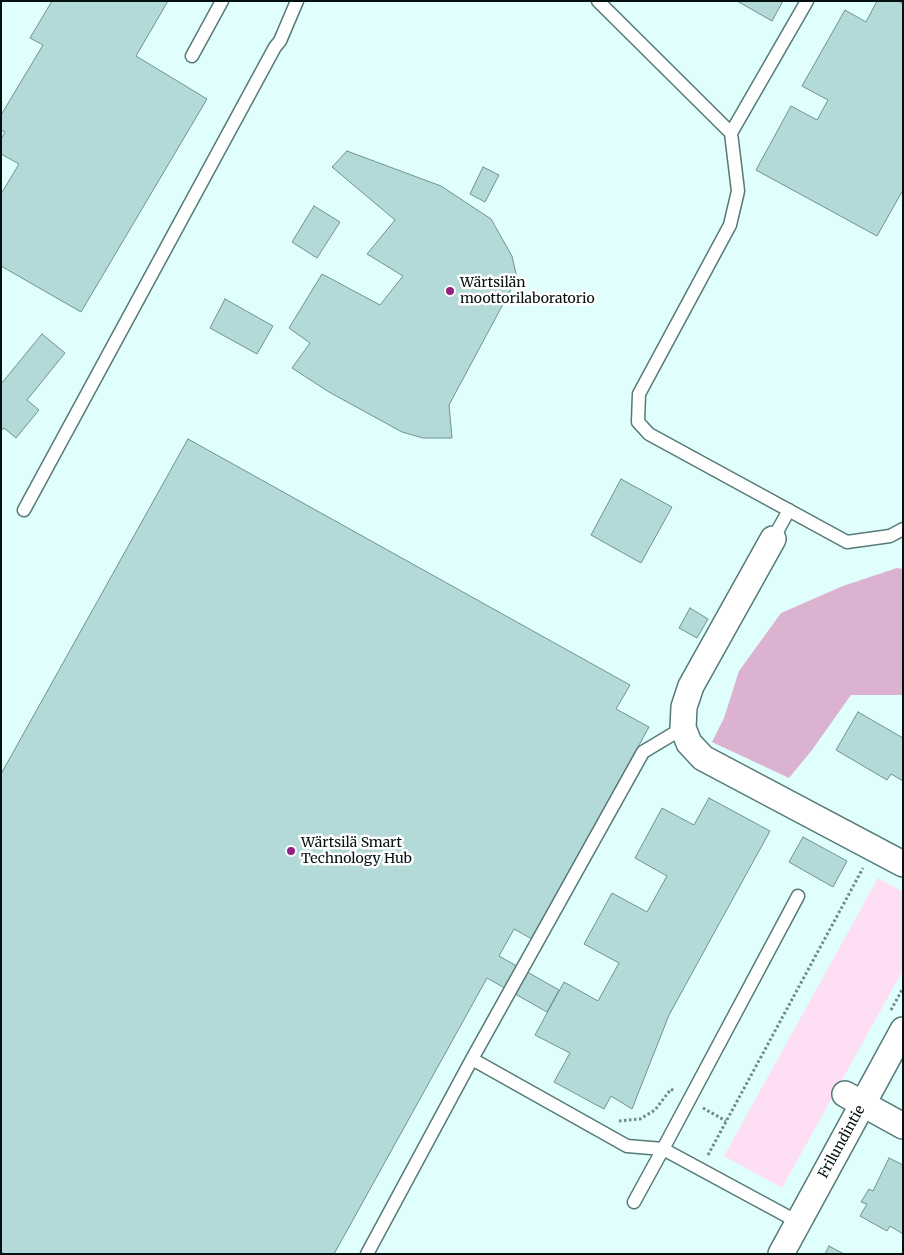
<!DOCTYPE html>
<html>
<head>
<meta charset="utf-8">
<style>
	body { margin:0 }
	#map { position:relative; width:904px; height:1255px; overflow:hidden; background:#dffefc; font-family:Merriweather,serif }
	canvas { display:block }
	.frame { position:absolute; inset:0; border:2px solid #041111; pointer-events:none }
</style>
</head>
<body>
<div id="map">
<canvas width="904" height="1255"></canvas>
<div class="frame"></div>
</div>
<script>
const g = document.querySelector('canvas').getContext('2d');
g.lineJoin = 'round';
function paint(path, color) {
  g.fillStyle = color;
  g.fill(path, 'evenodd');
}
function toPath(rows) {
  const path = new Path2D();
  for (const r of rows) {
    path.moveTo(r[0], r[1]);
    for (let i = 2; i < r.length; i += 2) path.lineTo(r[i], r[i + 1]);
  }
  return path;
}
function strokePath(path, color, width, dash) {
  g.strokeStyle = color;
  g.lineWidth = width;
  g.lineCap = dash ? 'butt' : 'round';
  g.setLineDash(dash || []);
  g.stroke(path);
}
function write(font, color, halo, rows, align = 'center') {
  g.font = font + ' Merriweather,serif';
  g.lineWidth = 5;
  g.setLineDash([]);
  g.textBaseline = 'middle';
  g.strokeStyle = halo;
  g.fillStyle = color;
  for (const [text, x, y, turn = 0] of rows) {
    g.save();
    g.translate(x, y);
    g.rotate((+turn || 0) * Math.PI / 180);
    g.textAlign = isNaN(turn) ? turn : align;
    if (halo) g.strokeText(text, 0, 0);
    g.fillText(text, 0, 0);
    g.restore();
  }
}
const green = toPath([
	[878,878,903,892,903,970,782,1188,724,1156]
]);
const forest = toPath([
	[897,568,903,569,903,695,851,695,812,750,789,778,712,742,724,718,739,671,781,613,843,586]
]);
const building = toPath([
	[52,1,168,1,136,56,207,99,81,312,1,266,1,194,19,164,1,154,1,139,5,132,1,130,1,115,43,45,30,38,52,1],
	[737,1,783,1,772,21,737,1],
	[877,1,898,1,903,4,903,190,877,236,756,170,791,106,817,120,828,100,802,86,845,10,866,22,877,1],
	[347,151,441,186,491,219,512,256,517,278,449,405,452,438,423,438,402,432,329,392,292,368,310,343,289,328,322,274,380,305,403,276,367,254,395,220,332,167,347,151],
	[483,167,499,175,485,202,470,194,483,167],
	[314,206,340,222,317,258,292,242,314,206],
	[225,299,273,326,257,354,210,328,225,299],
	[42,334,65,353,27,400,39,410,16,438,4,428,1,431,1,384,42,334],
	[188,439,630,685,616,709,649,727,532,939,514,929,499,956,559,990,547,1012,487,978,334,1254,5,1254,1,1252,1,774,188,439],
	[621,479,672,507,641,563,591,535,621,479],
	[690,608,708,619,697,638,679,628,690,608],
	[858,712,903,738,903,781,891,774,887,780,836,750,858,712],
	[709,798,770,831,669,1015,632,1109,611,1096,604,1109,554,1082,570,1053,535,1035,564,982,598,1001,619,963,584,944,612,893,647,912,667,876,635,858,662,808,694,825,709,798],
	[803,837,847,861,833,887,789,862,803,837],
	[889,1158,903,1165,903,1234,890,1226,887,1231,860,1216,867,1204,861,1202,869,1189,873,1191,889,1158],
	[829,1246,844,1254,825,1254,829,1246]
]);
const path = toPath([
	[891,1010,903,988],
	[703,1108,726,1121],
	[619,1121,640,1119,655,1110,671,1089,674,1091],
	[708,1155,863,868]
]);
const lane = toPath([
	[598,1,731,133,738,191,730,225,639,394,638,422,649,434,847,542,890,536,903,529],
	[192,56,222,1],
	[731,133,807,1],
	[24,510,275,47,280,41,297,1],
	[773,539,789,510],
	[472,1059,627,1146,663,1149,798,1222],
	[634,1202,663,1149,798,896],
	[367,1254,472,1059,643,752,683,728]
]);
const street = toPath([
	[773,539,691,686,684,707,683,728,689,743,703,758,903,864],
	[845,1094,903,1126],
	[781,1254,903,1030]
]);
const markers = [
	[450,291,5,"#932281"],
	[291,851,5,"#932281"]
];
const poiNames = [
	["Wärtsilän",460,283],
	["moottorilaboratorio",460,299],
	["Wärtsilä Smart",301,843],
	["Technology Hub",301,859]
];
const streetNames = [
	["Frilundintie",842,1142,-61]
];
paint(green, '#fddef5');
paint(forest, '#dcb2d1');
paint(building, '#b3d9d8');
strokePath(building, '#6e9392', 1);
strokePath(lane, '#567a78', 15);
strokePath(street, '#567a78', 28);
strokePath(path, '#738988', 3, [2.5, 2.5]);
strokePath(lane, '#fff', 12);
strokePath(street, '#fff', 25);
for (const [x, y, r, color] of markers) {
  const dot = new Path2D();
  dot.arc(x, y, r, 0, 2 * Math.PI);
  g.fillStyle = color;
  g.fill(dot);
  strokePath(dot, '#fff', 2);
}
write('14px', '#041111', '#fff', poiNames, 'left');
write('14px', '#041111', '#fff', streetNames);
</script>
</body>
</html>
